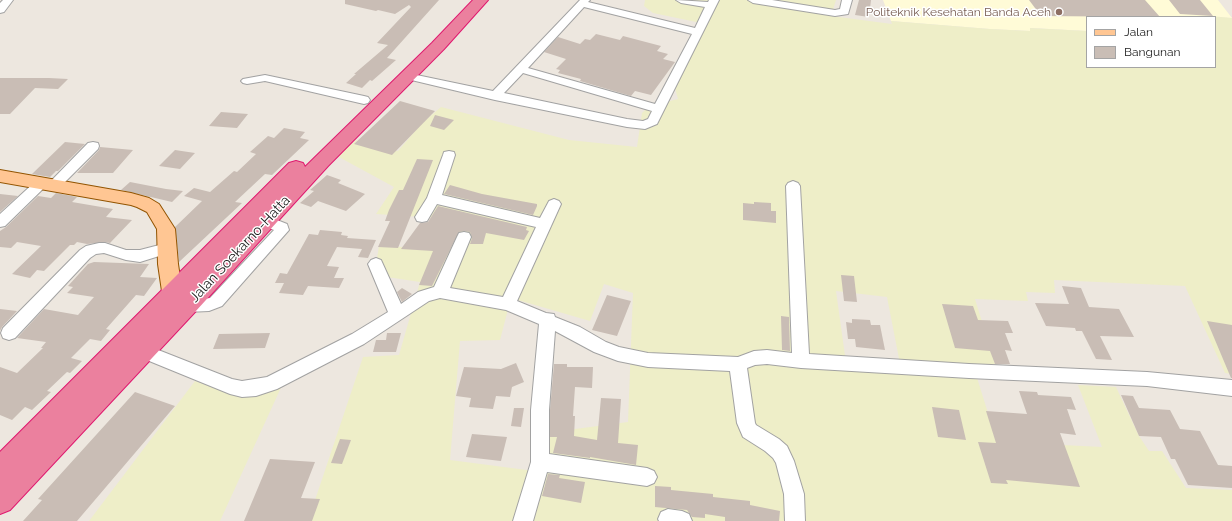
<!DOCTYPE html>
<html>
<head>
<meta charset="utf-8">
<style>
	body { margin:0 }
	#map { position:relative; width:1232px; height:521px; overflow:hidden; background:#ede7df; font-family:Raleway,sans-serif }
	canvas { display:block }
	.legend { position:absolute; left:1086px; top:16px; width:130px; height:52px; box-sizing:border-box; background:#fff; border:1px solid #a4a4a4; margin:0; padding:5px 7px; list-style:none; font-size:12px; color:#1b1b1b }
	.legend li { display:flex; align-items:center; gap:8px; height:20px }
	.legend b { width:20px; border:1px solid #a4a4a4 }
</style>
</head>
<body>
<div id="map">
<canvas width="1232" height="521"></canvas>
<ul class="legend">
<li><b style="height:5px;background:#ffc693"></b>Jalan</li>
<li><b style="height:11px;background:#c9bdb5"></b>Bangunan</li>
</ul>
</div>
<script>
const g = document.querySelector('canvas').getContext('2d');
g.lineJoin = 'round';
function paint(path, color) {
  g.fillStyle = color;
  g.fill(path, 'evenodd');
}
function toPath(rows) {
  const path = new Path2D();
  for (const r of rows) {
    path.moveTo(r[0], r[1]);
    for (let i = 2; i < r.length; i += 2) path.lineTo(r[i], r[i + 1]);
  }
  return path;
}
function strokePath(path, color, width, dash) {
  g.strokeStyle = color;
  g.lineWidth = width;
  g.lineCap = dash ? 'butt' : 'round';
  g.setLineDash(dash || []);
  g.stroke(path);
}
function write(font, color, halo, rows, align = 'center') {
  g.font = font + ' Raleway,sans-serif';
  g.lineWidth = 3;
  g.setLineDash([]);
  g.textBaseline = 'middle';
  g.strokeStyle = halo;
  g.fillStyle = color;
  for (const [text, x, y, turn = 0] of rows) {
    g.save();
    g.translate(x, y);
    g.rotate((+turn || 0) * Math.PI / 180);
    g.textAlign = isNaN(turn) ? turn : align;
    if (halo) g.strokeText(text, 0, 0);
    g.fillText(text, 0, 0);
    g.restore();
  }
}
const education = toPath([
	[883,0,1218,0,1232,18,1186,16,1087,17,1087,31,1031,28,1031,31,990,29,891,21]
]);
const farmland = toPath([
	[645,0,836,0,831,16,892,24,891,21,990,29,1030,31,1030,28,1087,31,1087,67,1215,67,1215,17,1185,16,1210,16,1232,18,1232,374,1225,373,1185,286,1054,280,1055,293,1026,292,1028,301,975,299,995,364,973,365,998,445,1062,445,1102,447,1078,385,1116,387,1139,436,1149,451,1162,451,1186,488,1232,490,1232,521,308,521,363,357,399,355,420,282,387,277,376,264,379,246,427,248,437,218,376,214,394,187,337,156,356,140,398,151,421,124,441,107,569,140,637,147,642,113,649,106,678,99,673,81,706,24,653,13,644,6],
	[604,284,633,293,628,422,545,433,542,472,450,460,460,341,500,340,511,298,590,321],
	[836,291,887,297,902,374,847,370],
	[195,381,222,391,255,394,284,381,220,521,89,521]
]);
const building = toPath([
	[345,0,439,0,387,58,396,60,372,81,370,80,362,88,346,83,356,74,354,74,388,45,377,43,411,7,409,5,395,14,378,10,376,11,345,4],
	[859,0,871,0,869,17,855,15],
	[1029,0,1145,0,1160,17,1041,16],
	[1169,0,1200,0,1213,16,1180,14],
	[596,34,620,40,623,36,661,46,657,51,668,54,663,59,675,62,651,95,635,91,631,96,580,81,581,79,558,73,560,70,556,69,566,59,544,52,558,37,580,44,585,39,590,40],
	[0,78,49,78,68,79,58,89,35,88,10,114,0,114],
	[400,101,435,111,392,155,354,144],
	[221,112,248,114,237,128,209,126],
	[435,115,454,120,444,130,430,126],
	[284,128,305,132,300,138,309,140,272,175,265,174,235,202,242,203,179,262,175,227,202,201,184,196,194,188,210,192,234,171,237,172,256,154,250,152,268,136,274,138],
	[65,142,85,144,58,171,56,171,50,177,32,174],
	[100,147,133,150,113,173,77,173,99,150],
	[175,150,195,153,180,169,159,166],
	[417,159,433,160,398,248,378,247,390,221,385,221,389,210,399,190,403,190],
	[327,175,341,180,338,183,365,194,346,211,318,201,311,207,300,203,314,191,310,190],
	[130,182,166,189,183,191,172,202,121,190],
	[450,185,482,194,537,204,537,206,533,215,444,194],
	[56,193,77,197,72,202,113,209,106,217,132,220,110,243,105,242,87,244,77,242,74,245,70,245,44,271,37,270,30,278,12,274,41,246,17,242,11,248,0,247,0,231,6,227,38,196,51,198],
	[0,194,18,196,0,212],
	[754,202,771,203,771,211,776,211,776,223,743,220,743,203,754,204],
	[438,206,527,227,526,230,529,231,524,240,486,233,483,244,470,244,472,238,470,232,464,231,459,232,432,286,419,285,433,251,401,249,420,223,428,222],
	[320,230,342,232,341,235,348,236,347,238,376,240,368,258,358,257,362,249,337,247,327,266,339,267,334,278,344,278,339,288,308,286,303,295,279,293,284,283,275,283,280,273,287,274,309,234,318,235],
	[94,262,149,264,140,277,157,278,144,296,136,295,106,329,110,330,101,341,90,339,71,358,82,361,70,373,67,372,47,391,51,392,32,410,25,407,12,420,0,415,0,367,17,373,43,348,41,348,46,342,17,338,44,309,78,315,94,297,67,293,73,287,68,286,88,264],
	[841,275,854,276,857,302,844,301],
	[1062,286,1081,288,1089,307,1119,309,1134,337,1100,336,1112,360,1096,359,1082,331,1076,331,1075,328,1046,326,1035,303,1069,304],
	[402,288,412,294,402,302,397,292],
	[607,295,631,301,617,336,592,330],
	[942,304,973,306,978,320,1008,321,1013,333,1005,333,1012,351,1005,350,1010,364,995,364,990,351,955,348],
	[0,309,17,311,2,327,0,331],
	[781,316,789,317,790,351,782,350],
	[852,319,870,320,871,325,880,325,885,350,856,347,855,339,848,339,846,322,852,323],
	[1207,321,1232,325,1232,378,1231,378],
	[270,333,265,348,213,349,219,334],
	[387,333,401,333,396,352,373,352,376,340,386,340],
	[516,363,524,382,512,387,510,397,496,396,493,409,469,407,471,398,456,396,464,367,501,369],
	[554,364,567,364,567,367,593,367,592,388,575,387,573,416,575,416,574,436,597,440,601,398,621,399,618,443,638,445,636,465,590,457,590,458,553,453,557,437,550,437,550,410],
	[1019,391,1037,392,1038,395,1071,397,1076,410,1067,409,1076,435,1060,433,1080,487,1006,480,1008,484,991,483,978,442,996,443,986,411,1027,414],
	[135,392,175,406,77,521,23,521,42,500,38,499],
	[1121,395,1133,396,1139,408,1170,410,1180,429,1200,431,1218,465,1232,466,1232,488,1188,485,1175,459,1171,459,1161,437,1139,436],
	[932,407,959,410,966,440,938,437],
	[514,408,524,408,521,427,511,426],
	[472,434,507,437,501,461,466,457],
	[340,439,351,440,342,464,331,463],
	[270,459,315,462,301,498,320,499,312,521,244,521],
	[548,474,560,475,559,478,585,482,581,503,542,496],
	[655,486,671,487,671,490,713,494,713,497,750,501,750,505,780,511,779,521,725,521,725,517,705,514,705,518,692,517,687,510,655,507]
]);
const minor = toPath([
	[3,0,13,0,4,12,0,13,0,3,3,0],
	[580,0,590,0,588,2,695,28,705,7,681,3,676,0,708,2,709,0,719,0,657,124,645,129,627,127,495,100,403,78,401,76,403,74,407,73,493,91,580,0],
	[584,7,692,34,655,104,528,68,584,7],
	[523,73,652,111,648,119,643,121,627,119,504,93,523,73],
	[748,0,772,0,835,10,840,9,842,0,852,0,848,14,835,16,753,3,748,0],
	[265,75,364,96,368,97,370,100,368,103,364,104,265,81,247,84,243,83,241,81,243,79,265,75],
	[93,142,98,143,99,146,98,149,59,188,54,190,49,188,47,185,5,226,0,227,0,214,37,180,42,179,47,180,49,183,88,143,93,142],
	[449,151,454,152,455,155,442,195,540,218,549,201,554,199,559,201,561,204,517,301,546,313,554,314,555,317,580,327,606,342,619,347,648,353,738,357,754,351,767,350,792,353,786,186,788,183,793,181,798,183,800,186,809,354,969,364,1147,372,1232,380,1232,396,1147,386,969,378,801,368,767,364,755,365,747,368,755,423,756,425,779,439,787,446,794,461,804,494,805,521,785,521,784,494,776,463,773,458,765,451,743,437,737,423,730,371,648,367,618,361,594,352,555,331,549,410,549,454,647,468,654,471,657,477,654,483,647,486,547,472,533,521,513,521,531,462,531,410,539,324,506,310,440,298,429,301,364,344,277,389,256,396,242,397,230,394,137,356,135,351,137,346,143,344,232,379,242,381,267,377,352,334,388,312,368,264,371,260,376,258,381,260,401,304,418,292,434,287,457,237,459,233,464,232,469,233,471,237,450,288,503,297,536,227,437,204,427,221,422,222,417,221,415,217,427,198,443,155,444,152,449,151],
	[267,216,287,224,289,230,222,306,209,311,187,312,181,310,179,306,181,302,210,298,274,230,262,225,260,221,262,217,267,216],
	[99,243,105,243,126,250,140,250,167,243,172,244,174,248,172,252,140,262,126,260,104,253,96,254,90,258,15,338,9,340,3,338,1,333,3,328,80,250,86,246,99,243],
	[668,509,682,511,689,514,692,521,659,521,658,519,661,512,668,509]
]);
const major = toPath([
	[0,170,131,193,149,198,159,204,175,229,178,264,184,305,181,311,174,313,167,311,164,305,158,264,157,229,147,212,137,207,131,205,0,182,0,170]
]);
const highway = toPath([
	[473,0,488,0,444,49,328,166,195,312,10,510,0,514,0,452,289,163,296,161,303,163,305,167,432,43,473,0]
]);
const markers = [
	[1059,12,4,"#8d6e63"]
];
const farEducationnames = [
	["Politeknik Kesehatan Banda Aceh",1051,12]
];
const streetNames = [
	["Jalan Soekarno-Hatta",240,249,-47]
];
paint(education, '#fffbd7');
paint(farmland, '#eeeec8');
paint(building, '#c9bdb5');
strokePath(minor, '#a2a2a2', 2);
strokePath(major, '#925400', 2);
strokePath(highway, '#e0186f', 2);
paint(minor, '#fff');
paint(major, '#ffc693');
paint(highway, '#eb809e');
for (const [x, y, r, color] of markers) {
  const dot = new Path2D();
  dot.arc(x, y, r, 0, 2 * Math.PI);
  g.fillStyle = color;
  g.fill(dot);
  strokePath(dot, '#fff', 1.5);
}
write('12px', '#785e54', '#fff', farEducationnames, 'right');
write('14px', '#1b1b1b', '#fff', streetNames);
</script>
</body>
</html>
